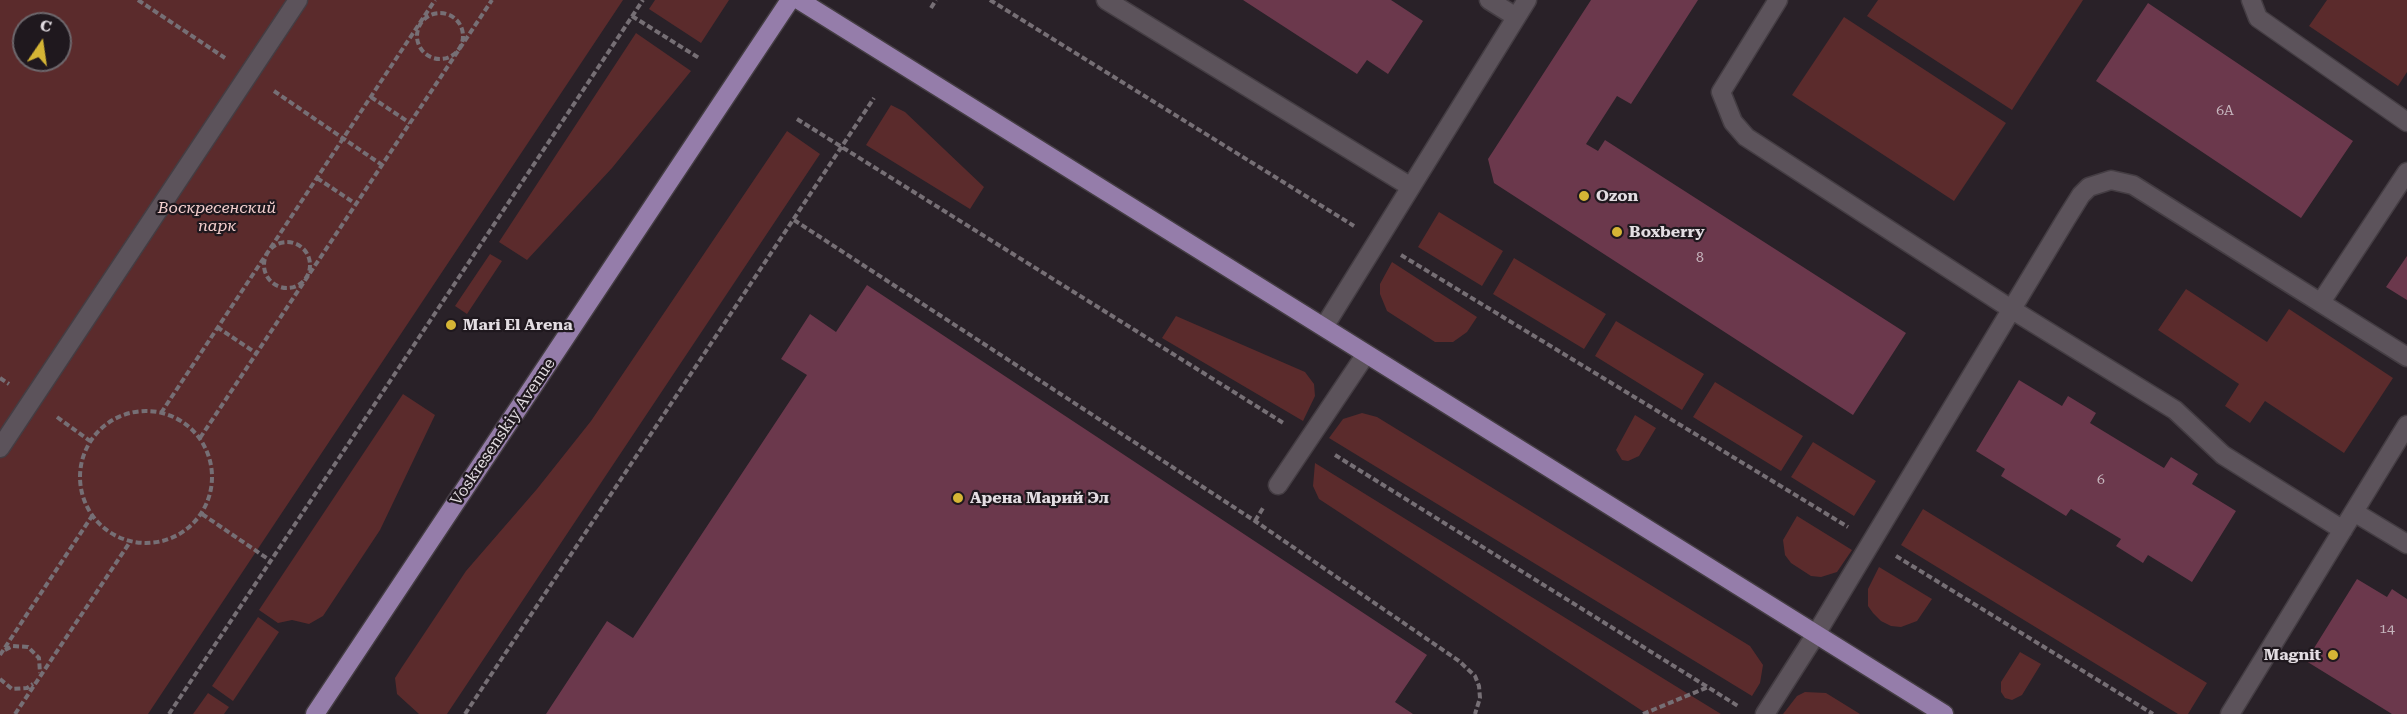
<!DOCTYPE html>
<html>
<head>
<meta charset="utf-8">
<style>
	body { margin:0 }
	#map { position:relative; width:2407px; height:714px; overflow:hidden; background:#292128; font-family:"Roboto Serif",serif }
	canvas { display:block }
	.north { position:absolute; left:12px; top:12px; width:60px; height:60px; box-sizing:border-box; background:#1f181e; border:2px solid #6d676c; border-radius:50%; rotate:13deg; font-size:16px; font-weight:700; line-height:24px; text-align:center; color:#e3dde2 }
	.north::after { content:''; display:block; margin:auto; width:21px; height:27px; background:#d5b535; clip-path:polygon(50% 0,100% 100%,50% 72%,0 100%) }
</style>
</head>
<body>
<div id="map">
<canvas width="2407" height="714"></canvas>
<div class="north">С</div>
</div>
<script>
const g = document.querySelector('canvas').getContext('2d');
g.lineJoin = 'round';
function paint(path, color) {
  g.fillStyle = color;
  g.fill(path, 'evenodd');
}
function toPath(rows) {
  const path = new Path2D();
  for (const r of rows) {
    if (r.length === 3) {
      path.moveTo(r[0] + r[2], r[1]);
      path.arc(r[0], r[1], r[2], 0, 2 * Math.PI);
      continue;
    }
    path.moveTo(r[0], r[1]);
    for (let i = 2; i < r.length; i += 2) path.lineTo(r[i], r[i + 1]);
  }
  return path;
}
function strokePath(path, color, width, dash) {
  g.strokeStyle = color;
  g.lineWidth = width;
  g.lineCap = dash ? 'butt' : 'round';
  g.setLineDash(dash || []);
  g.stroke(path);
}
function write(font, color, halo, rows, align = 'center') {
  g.font = font + ' "Roboto Serif",serif';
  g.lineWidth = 4.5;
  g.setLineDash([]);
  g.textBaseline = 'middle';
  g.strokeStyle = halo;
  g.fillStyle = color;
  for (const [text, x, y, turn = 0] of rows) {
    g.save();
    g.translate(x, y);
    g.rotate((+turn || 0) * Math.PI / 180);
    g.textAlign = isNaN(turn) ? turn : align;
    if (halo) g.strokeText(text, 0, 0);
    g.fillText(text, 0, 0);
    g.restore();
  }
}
const green = toPath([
	[0,0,623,0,148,714,0,714],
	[24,24,60,24,60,60,24,60],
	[655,0,729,0,701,43,649,9],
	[1878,0,2083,0,2012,110,1867,16],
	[2327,0,2407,0,2407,72,2398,86,2309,26],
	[1844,17,2006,123,1954,201,1792,95],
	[636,33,691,71,612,168,527,260,499,242],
	[891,105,905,112,984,187,970,209,866,145],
	[787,131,820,154,447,714,419,714,397,694,395,678,402,667,466,571,537,489,591,421],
	[1439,212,1503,251,1482,286,1418,247],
	[490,254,502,261,467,314,455,306],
	[1514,258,1606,314,1584,349,1493,294],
	[1392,262,1477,317,1467,332,1453,342,1435,342,1387,311,1380,294,1380,284],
	[2186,289,2267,342,2289,309,2393,378,2344,453,2265,401,2250,423,2225,406,2239,384,2158,330],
	[1176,316,1305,372,1314,384,1315,396,1303,421,1162,338],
	[1616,321,1704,374,1682,410,1595,356],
	[1715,382,1803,436,1781,471,1693,417],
	[403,394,435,415,380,530,323,616,309,624,292,620,278,623,259,610],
	[1362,413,1377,417,1750,646,1763,665,1760,683,1752,696,1329,438,1343,419],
	[1635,415,1656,428,1639,456,1628,461,1622,460,1616,450],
	[1813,442,1876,481,1854,516,1791,477],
	[1315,463,1690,695,1721,714,1647,714,1319,499,1313,486],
	[1923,509,2207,683,2188,714,2178,714,1901,545],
	[1797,516,1852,550,1837,572,1821,577,1811,576,1791,563,1785,555,1783,540],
	[1879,567,1932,599,1917,621,1901,627,1891,626,1881,621,1873,613,1868,606,1868,589],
	[258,617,279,632,233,701,212,686],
	[2020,652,2041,664,2022,695,2012,700,2005,698,2001,692,2001,682],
	[1805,692,1826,693,1860,714,1783,714,1797,696],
	[208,693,229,707,224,714,193,714]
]);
const building = toPath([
	[1243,0,1391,0,1423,21,1388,74,1367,60,1357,74],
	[1591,0,1698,0,1631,104,1617,96,1586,144,1598,151,1605,140,1906,333,1853,415,1494,183,1488,159],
	[2148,3,2353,141,2301,218,2096,81],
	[2407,256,2407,300,2386,287],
	[867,285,1427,655,1395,702,1413,714,546,714,607,621,633,638,807,375,781,359,810,314,836,332],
	[2019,380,2062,406,2068,396,2096,413,2090,423,2164,468,2171,457,2198,474,2192,484,2236,511,2192,582,2148,555,2143,563,2116,546,2121,539,2071,509,2066,516,2001,476,2005,469,1976,451],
	[2357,579,2387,597,2392,589,2407,599,2407,714,2392,714,2306,661]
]);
const path = toPath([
	[138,0,225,58],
	[990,0,1354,226],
	[931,8,936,0],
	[440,36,23],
	[632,16,699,58],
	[274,91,382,165],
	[371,97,410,123],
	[797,119,1285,424],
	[317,178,356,204],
	[794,220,1255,521,1459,661,1475,676,1479,686,1480,698,1475,714],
	[287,265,23],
	[1401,255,1848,527],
	[217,327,256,353],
	[0,378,9,384],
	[146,477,66],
	[161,413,435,0],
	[57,417,90,441],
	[200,438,492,0],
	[1335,455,1738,706],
	[202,514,271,561],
	[1255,521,1263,508],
	[1896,556,2153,714],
	[5,650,13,646,28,647,39,658,40,673],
	[0,655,92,516],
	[0,679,12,689,27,688,33,684],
	[15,714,130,542],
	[169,714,643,0],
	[465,714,874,98],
	[1643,714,1708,687]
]);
const minor = toPath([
	[1106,0,1411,187],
	[1489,0,1516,17],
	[1778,0,1721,92,1733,122,1746,137,2011,309,2175,410,2223,455,2343,530],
	[2251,0,2258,18,2407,122],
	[2321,302,2407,172],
	[1324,327,1527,0],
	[0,448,298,0],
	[1278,485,1366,354],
	[2354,512,2407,544],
	[1765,714,1816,634,2066,219,2081,195,2089,187,2111,180,2133,185,2407,357],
	[2230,714,2407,425]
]);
const major = toPath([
	[799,0,1944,714],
	[315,714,790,0]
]);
const markers = [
	[1584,196,6,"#d5b535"],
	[1617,232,6,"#d5b535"],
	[451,325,6,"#d5b535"],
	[958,498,6,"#d5b535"],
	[2333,655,6,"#d5b535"]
];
const numberNames = [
	["6А",2225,111],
	["8",1700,258],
	["6",2101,480],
	["14",2387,629]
];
const poiNames = [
	["Ozon",1596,196],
	["Boxberry",1629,232],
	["Mari El Arena",463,325],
	["Арена Марий Эл",970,498],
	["Magnit",2321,655,"right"]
];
const parkNames = [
	["Воскресенский",217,208],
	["парк",217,226]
];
const streetNames = [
	["Voskresenskiy Avenue",503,432,-56]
];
paint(green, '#5b2b2c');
paint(building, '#6b384c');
strokePath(minor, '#443d43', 21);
strokePath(major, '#443d43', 21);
strokePath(path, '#766f75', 4, [6, 3]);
strokePath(minor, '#5c535b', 18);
strokePath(major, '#957daa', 18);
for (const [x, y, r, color] of markers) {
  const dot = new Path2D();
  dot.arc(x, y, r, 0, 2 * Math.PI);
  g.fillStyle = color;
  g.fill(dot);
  strokePath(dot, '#1f181e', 2);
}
write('14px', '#c5b4bc', null, numberNames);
write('bold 16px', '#e3dde2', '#1f181e', poiNames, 'left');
write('italic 16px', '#f3cecd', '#1f181e', parkNames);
write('16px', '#e3dde2', '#1f181e', streetNames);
</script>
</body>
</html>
